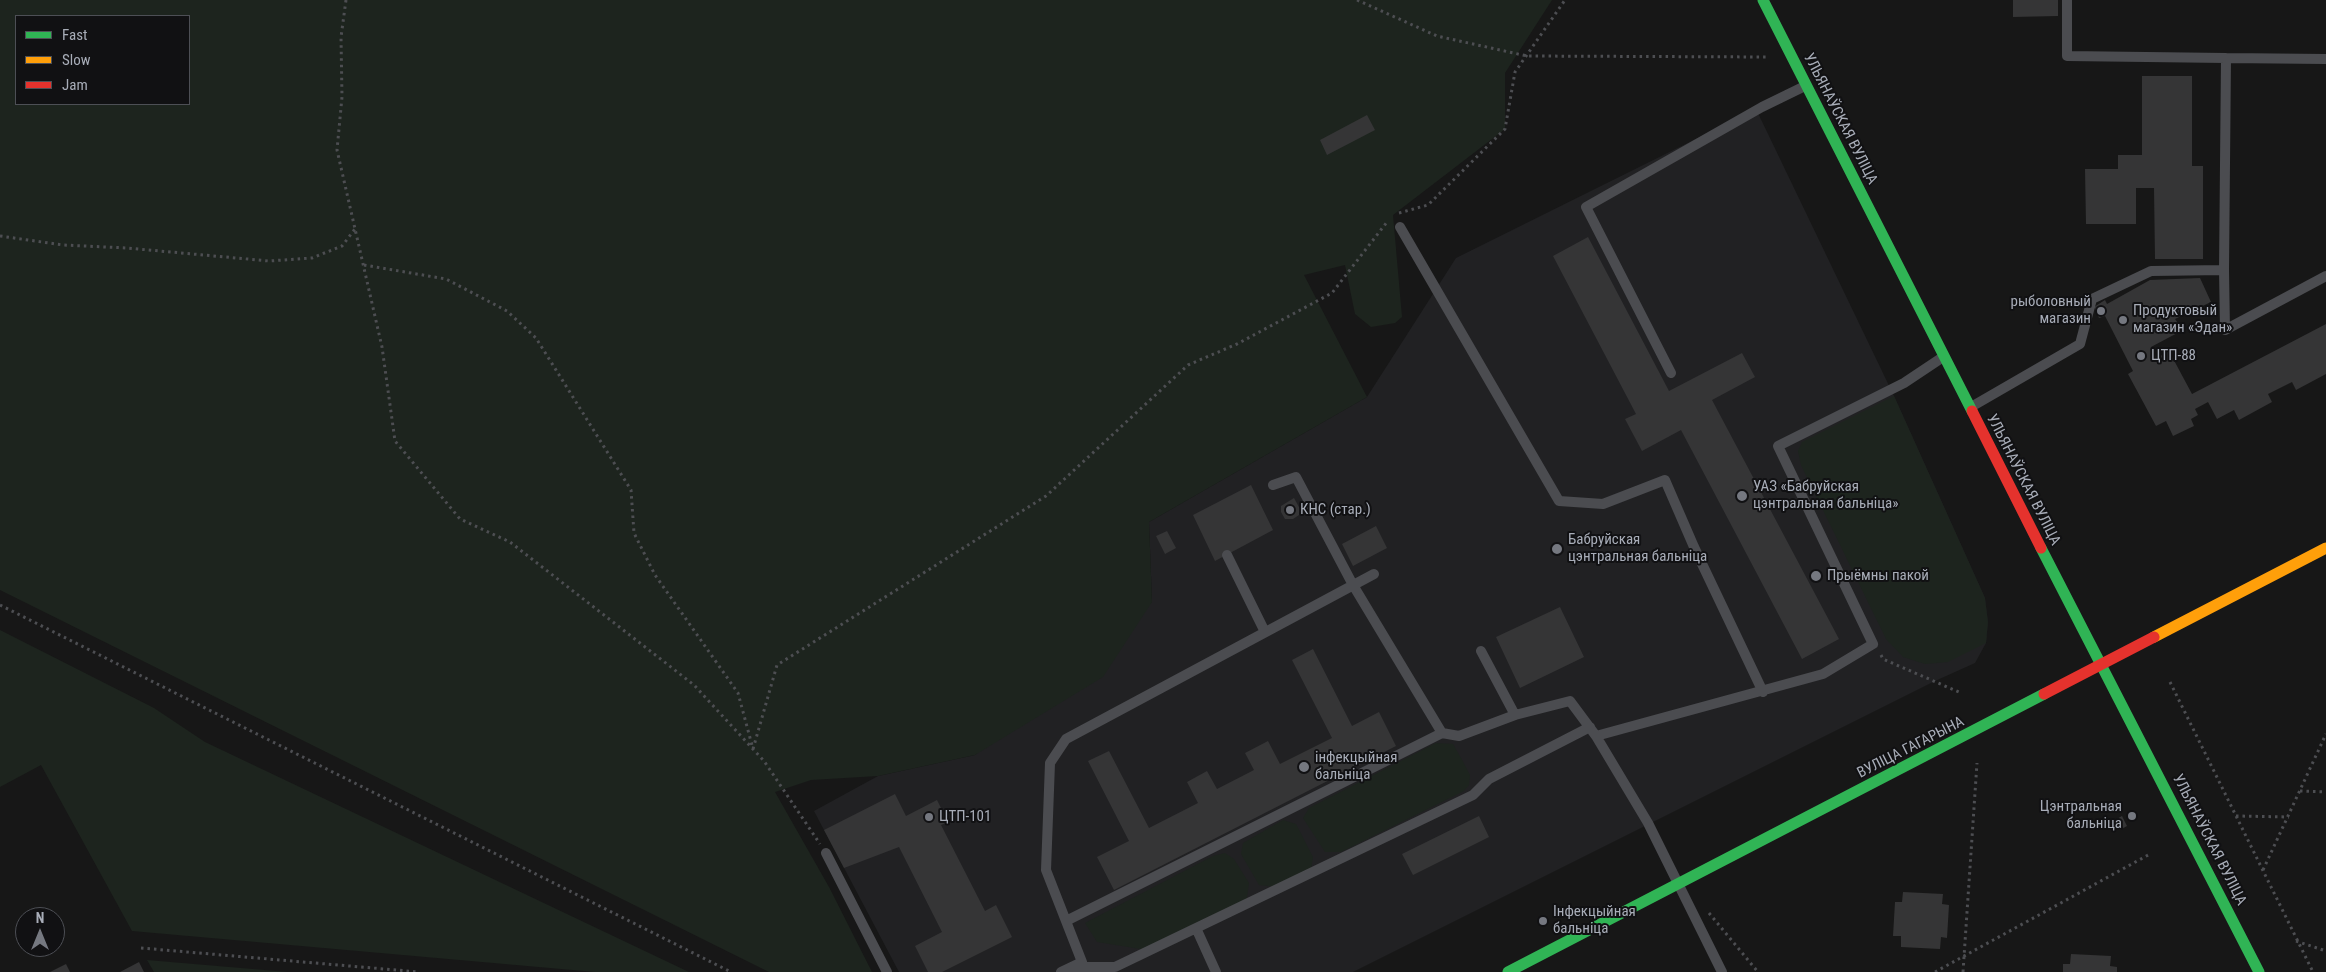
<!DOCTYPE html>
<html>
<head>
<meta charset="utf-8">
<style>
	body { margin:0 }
	#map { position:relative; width:2326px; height:972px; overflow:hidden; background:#171717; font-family:"Roboto Condensed",sans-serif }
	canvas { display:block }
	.legend { position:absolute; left:15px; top:15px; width:175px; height:90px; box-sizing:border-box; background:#111113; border:1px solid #4d4f55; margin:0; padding:6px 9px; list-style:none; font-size:15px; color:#a8adb8 }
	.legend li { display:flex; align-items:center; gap:10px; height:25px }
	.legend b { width:25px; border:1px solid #4d4f55 }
	.north { position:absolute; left:15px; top:907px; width:50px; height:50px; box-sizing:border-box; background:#111113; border:1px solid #4d4f55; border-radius:50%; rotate:0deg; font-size:14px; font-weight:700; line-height:20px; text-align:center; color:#a8adb8 }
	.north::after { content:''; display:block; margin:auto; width:18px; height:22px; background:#757880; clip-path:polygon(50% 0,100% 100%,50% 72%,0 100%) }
</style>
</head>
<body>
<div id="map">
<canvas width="2326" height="972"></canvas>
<ul class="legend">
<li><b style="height:6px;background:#30b455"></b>Fast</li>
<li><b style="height:6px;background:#ff9f0a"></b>Slow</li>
<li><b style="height:6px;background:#e5322d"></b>Jam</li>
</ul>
<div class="north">N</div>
</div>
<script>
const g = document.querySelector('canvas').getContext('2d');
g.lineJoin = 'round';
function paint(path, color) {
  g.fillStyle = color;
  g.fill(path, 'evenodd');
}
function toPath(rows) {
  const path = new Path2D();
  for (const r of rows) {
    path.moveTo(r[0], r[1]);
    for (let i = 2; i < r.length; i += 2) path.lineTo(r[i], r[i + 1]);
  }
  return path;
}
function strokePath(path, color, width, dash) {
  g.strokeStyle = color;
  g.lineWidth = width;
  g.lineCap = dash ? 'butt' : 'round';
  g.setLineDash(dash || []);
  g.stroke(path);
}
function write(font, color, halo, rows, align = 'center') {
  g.font = font + ' "Roboto Condensed",sans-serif';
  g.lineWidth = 4;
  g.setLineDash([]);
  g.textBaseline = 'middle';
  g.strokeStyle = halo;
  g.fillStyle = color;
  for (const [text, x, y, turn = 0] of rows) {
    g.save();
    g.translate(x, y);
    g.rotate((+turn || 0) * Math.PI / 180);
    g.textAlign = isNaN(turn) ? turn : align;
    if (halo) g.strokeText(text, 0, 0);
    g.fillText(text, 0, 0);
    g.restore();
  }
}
const built = toPath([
	[1756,109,1894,396,1985,598,1988,622,1986,643,1975,663,1935,681,1353,972,899,972,814,811,878,776,975,755,1152,602,1149,522,1367,397,1456,258]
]);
const green = toPath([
	[0,0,1552,0,1505,73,1505,129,1393,215,1402,317,1395,323,1371,327,1355,314,1345,265,1304,275,1367,397,1149,522,1152,602,1103,677,975,755,878,776,811,780,775,792,829,887,872,972,769,972,0,590],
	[16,16,189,16,189,104,16,104],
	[1894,396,1985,598,1988,622,1986,643,1948,662,1925,664,1903,657,1886,639,1801,465,1798,451,1802,442],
	[0,630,154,708,205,742,689,972,595,972,132,931,41,765,0,787],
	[1436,743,1453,744,1461,758,1470,775,1469,785,1464,791,1341,852,1325,852,1303,818,1309,808],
	[1283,820,1296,824,1313,857,1311,869,1276,887,1259,885,1241,854,1243,843],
	[1225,853,1234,859,1249,883,1246,904,1147,950,1097,942,1085,923,1213,856],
	[147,960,288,972,154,972]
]);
const building = toPath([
	[2013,0,2058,0,2058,16,2013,17],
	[2142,76,2192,76,2192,166,2203,166,2203,259,2155,259,2154,188,2136,188,2136,224,2086,224,2085,169,2118,169,2118,155,2142,155],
	[1367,115,1375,130,1327,155,1320,140],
	[1588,237,1669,391,1742,353,1755,377,1712,400,1839,639,1802,659,1681,430,1642,451,1625,419,1636,414,1553,256],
	[2200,278,2211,302,2175,319,2183,330,2151,347,2157,358,2169,351,2192,394,2326,324,2326,374,2296,390,2292,382,2268,394,2272,402,2239,420,2234,410,2217,419,2208,402,2195,409,2198,415,2191,419,2194,426,2173,436,2166,421,2156,426,2128,374,2133,371,2105,316,2099,318,2094,307,2105,300,2107,304,2150,280],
	[1251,485,1273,530,1215,561,1193,515],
	[1294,498,1300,509,1299,515,1293,519,1285,519,1281,512,1281,506],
	[1376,526,1387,548,1353,566,1342,544],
	[1167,531,1176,548,1165,554,1156,536],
	[1560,607,1584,657,1520,688,1496,637],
	[1313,649,1352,726,1379,712,1396,746,1114,890,1097,857,1129,841,1088,761,1109,751,1149,828,1198,803,1187,782,1207,771,1217,789,1254,770,1245,753,1268,741,1280,764,1332,738,1292,660],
	[895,794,906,816,937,800,948,822,941,825,985,911,996,905,1012,937,942,972,928,972,915,946,942,932,899,847,844,868,824,830],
	[1479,816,1489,837,1413,875,1402,854],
	[2122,816,2127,826,2120,830,2115,820],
	[1903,892,1943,894,1942,904,1949,905,1947,938,1941,937,1940,949,1901,947,1901,936,1893,936,1895,902,1902,902],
	[2071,954,2111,956,2110,966,2117,967,2117,972,2063,972,2063,964,2070,964],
	[139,962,144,972,120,972],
	[66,964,70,972,50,972]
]);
const path = toPath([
	[346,0,341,37,342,97,337,150,382,347,395,441,460,519,510,542,694,685,764,761,820,844],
	[1357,0,1437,36,1527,56,1769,57],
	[1399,213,1428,205,1505,129,1515,72,1565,0],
	[0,236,63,245,127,248,269,261,312,258,342,246,355,229],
	[364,265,446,279,507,311,536,338,631,490,634,533,655,575,738,693,753,749],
	[0,605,731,972],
	[1881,655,1883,659,1961,693],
	[2170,682,2313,972],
	[753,749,777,665,1046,496,1188,365,1237,344,1332,293,1387,222],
	[2300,791,2326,792],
	[2236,816,2289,817],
	[2263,870,2326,734],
	[1709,913,1758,972],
	[2296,941,2326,951],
	[141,948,419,972],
	[1935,972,2150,854],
	[1963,972,1977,763]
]);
const lane = toPath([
	[2067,0,2067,56,2226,58],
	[1400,227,1559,501,1603,504,1665,480,1694,547,1763,692],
	[2224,270,2225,330,2326,276],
	[1671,373,1586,207,1762,107,1805,86],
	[1971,407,2080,344,2092,299,2151,271,2224,270,2226,58,2326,59],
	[1273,485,1296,477,1353,585,1442,733],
	[1227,555,1265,632],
	[1481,651,1515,715],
	[1596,736,1823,674,1873,644,1778,446,1904,383,1943,357],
	[826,853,887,972],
	[1066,921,1442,733,1459,736,1515,715,1570,701,1596,736,1648,823,1722,972],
	[1196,928,1216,972],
	[1074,967,1115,967,1473,795,1489,779,1590,727],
	[1061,972,1082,962,1046,870,1050,763,1066,739,1374,574]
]);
const fast = toPath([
	[1763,0,1972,411],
	[2041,548,2259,972],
	[1508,972,2044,694]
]);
const slow = toPath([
	[2154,637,2326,548]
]);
const jam = toPath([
	[1972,411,2041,548],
	[2044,694,2154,637]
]);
const markers = [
	[2101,311,5,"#757880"],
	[2123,320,5,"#757880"],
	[2141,356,5,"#757880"],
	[1742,496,6,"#757880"],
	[1290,510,5,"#757880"],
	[1557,549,6,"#757880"],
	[1816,576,6,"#757880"],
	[1304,767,6,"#757880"],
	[2132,816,5,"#757880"],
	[929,817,5,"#757880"],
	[1543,921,5,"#757880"]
];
const streetNames = [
	["УЛЬЯНАЎСКАЯ ВУЛІЦА",1840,119,63],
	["УЛЬЯНАЎСКАЯ ВУЛІЦА",2023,480,63],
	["ВУЛІЦА ГАГАРЫНА",1911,748,-27],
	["УЛЬЯНАЎСКАЯ ВУЛІЦА",2209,840,63]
];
const poiNames = [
	["рыболовный",2091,302,"right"],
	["магазин",2091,319,"right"],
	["Продуктовый",2133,311],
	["магазин «Эдан»",2133,328],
	["ЦТП-88",2151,356],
	["УАЗ «Бабруйская",1753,487],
	["цэнтральная бальніца»",1753,504],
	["КНС (стар.)",1300,510],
	["Бабруйская",1568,540],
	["цэнтральная бальніца",1568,557],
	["Прыёмны пакой",1827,576],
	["інфекцыйная",1315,758],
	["бальніца",1315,775],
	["Цэнтральная",2122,807,"right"],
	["бальніца",2122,824,"right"],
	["ЦТП-101",939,817],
	["Інфекцыйная",1553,912],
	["бальніца",1553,929]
];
paint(built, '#212123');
paint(green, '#1d241e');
paint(building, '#353536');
strokePath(path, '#4d4e52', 3, [2.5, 4]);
strokePath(lane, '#4b4c50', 10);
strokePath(fast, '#30b455', 11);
strokePath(slow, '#ff9f0a', 11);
strokePath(jam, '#e5322d', 11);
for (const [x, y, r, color] of markers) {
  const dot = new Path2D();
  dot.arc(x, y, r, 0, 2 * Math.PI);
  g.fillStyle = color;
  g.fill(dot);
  strokePath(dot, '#111113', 2);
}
write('15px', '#a8adb8', '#111113', streetNames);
write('15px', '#a8adb8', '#111113', poiNames, 'left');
</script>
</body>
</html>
